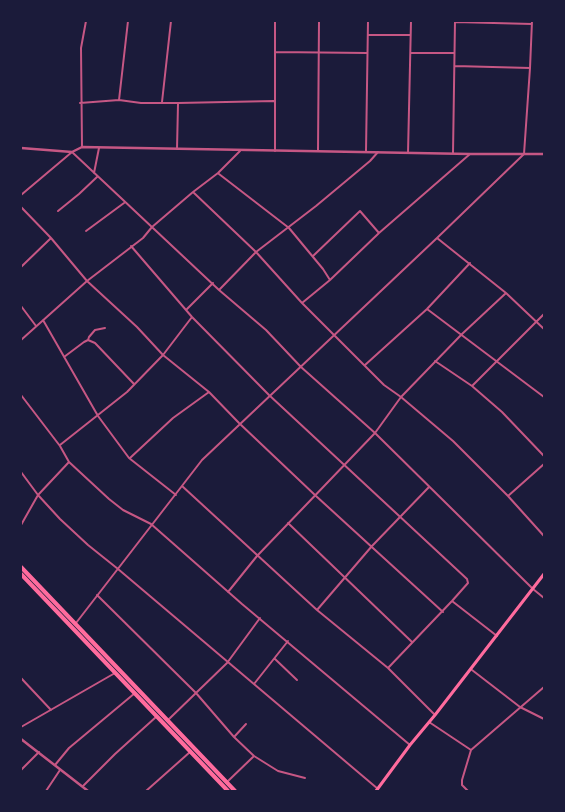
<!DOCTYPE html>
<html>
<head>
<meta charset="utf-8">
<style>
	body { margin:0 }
	#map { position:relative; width:565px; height:812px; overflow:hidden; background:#1b1b3a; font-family:"Space Grotesk",sans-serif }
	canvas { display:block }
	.frame { position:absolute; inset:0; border:22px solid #1b1b3a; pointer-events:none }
</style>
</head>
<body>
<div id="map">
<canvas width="565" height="812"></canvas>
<div class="frame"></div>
</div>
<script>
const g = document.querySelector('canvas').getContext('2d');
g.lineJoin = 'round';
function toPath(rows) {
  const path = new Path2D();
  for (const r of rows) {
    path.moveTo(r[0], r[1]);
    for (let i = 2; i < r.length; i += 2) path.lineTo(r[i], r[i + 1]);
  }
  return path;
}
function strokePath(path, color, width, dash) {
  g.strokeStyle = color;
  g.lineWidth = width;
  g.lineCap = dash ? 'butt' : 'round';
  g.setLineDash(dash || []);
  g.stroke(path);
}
const minor = toPath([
	[455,22,532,24],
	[368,35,410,35],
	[275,52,367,53],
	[411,53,454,53],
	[455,66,530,68],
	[119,100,128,21],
	[162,102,171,21],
	[80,103,119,100,141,103,178,103,274,101],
	[82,147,81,48,86,21],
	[177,149,178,104],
	[275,151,275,21],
	[318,151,319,21],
	[366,151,368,21],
	[408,153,411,21],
	[453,153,455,21],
	[94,173,99,148],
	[219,174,289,228,323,269,330,280],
	[193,192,256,252,302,303,384,385,401,397,453,441,508,496,544,536],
	[21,195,72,152,219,290,266,330,301,367,375,433,533,589,544,598],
	[21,207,51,238,87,281,137,327,163,355,209,392,239,423,316,496,443,612],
	[58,211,79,194,97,177],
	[86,231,124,203],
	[437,238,506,293,544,329],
	[131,246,192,317,269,395,467,579,468,583,452,601,388,668],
	[313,256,360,211,379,233],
	[21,267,51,238],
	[219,290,256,252,316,206,370,161,378,152],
	[302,303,330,280,379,233,470,154],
	[21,306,36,326],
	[427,309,544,397],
	[186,310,213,283],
	[43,320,98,416,129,458,176,495],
	[21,340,87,281,143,238,152,227,193,192,218,173,240,151],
	[88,340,89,337,95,330,105,328],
	[64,357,84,342,88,340,95,343,134,384],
	[435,361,472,386,502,412,544,456],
	[365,365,427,309,470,263],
	[472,386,544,314],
	[21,395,60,446,69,462,109,499,123,510,151,524,242,604,410,745],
	[60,445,127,392,163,355,192,317],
	[130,458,173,418,209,392],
	[21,472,38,495,60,519,88,545,118,569,378,789],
	[182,486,317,610,388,668,434,714],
	[508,496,544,464],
	[288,523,412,642],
	[21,525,38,495,69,462],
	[228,592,257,556,375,433,401,397,462,334,506,293],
	[97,595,196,693,234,737,254,756,278,771,305,778],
	[452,601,497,636],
	[317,610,372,546,429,487],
	[76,623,202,460,437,238,524,154,530,68,532,21],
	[275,659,297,680],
	[472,670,520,707,544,719],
	[21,678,51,710],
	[254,684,288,641],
	[168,720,227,663,260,618],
	[429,722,471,750],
	[21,727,115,673],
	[234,737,246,724],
	[55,765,69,748,135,693],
	[21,770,39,752],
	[227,782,254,756],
	[83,786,115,754,156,717],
	[46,791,60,770],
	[146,791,190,752],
	[468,791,462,785,462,780,471,750,544,687]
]);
const tertiary = toPath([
	[21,148,72,152,82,147,470,154,544,154],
	[21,739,88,791]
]);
const secondary = toPath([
	[376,791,410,745,435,715,544,574]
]);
const trunk = toPath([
	[21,567,235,791],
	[21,574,228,791]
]);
strokePath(minor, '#c65784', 2);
strokePath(tertiary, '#c65784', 2.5);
strokePath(secondary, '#ff6b9d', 3);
strokePath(trunk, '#ff6b9d', 4);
</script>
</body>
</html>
